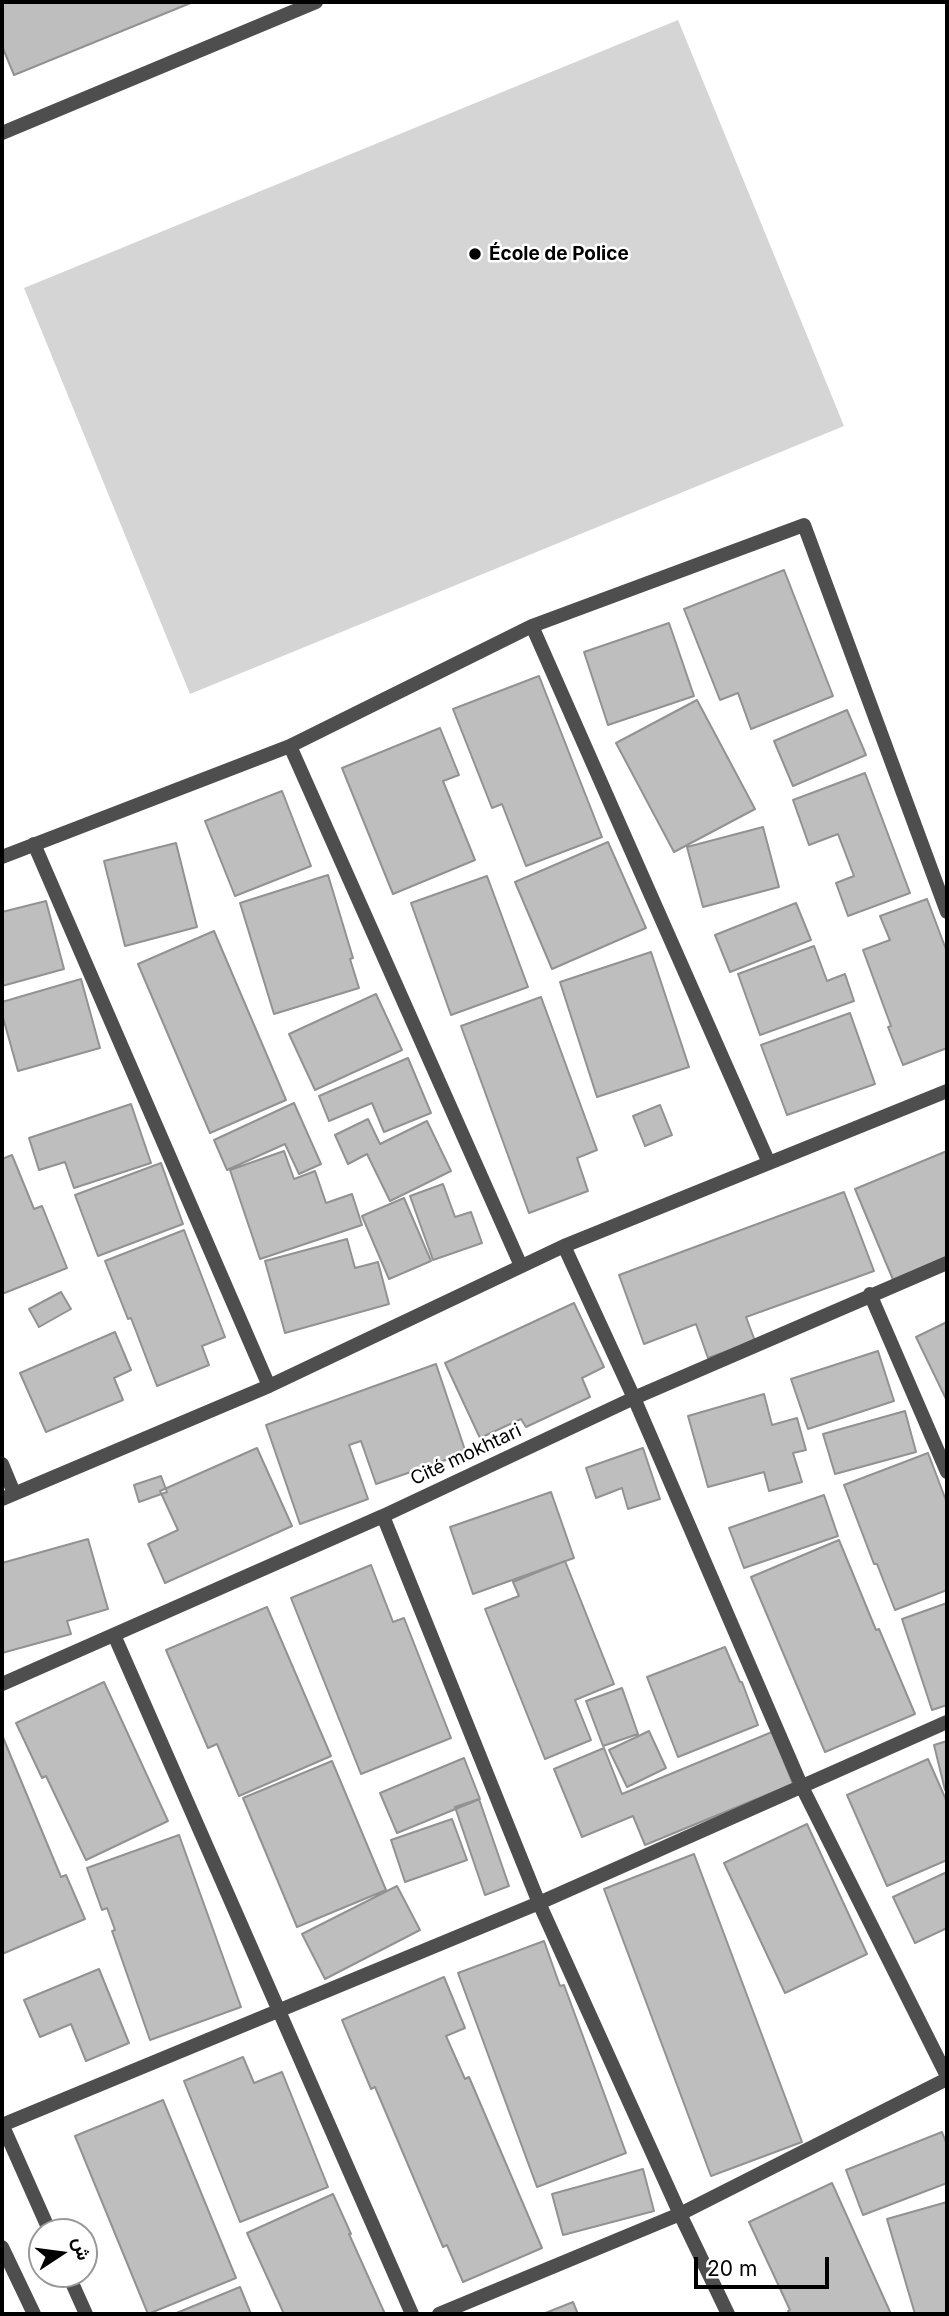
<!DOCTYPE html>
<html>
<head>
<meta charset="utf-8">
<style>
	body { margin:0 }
	#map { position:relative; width:949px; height:2316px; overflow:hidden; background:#fff; font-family:Inter,Vazirmatn,sans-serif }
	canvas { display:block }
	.frame { position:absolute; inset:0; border:4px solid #000; pointer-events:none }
	.north { position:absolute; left:28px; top:2218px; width:70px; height:70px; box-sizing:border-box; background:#fff; border:2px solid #999; border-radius:50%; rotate:77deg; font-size:19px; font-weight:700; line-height:28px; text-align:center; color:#000 }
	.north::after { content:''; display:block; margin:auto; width:24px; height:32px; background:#000; clip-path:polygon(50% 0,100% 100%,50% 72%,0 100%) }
	.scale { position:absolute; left:694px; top:2257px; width:135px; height:32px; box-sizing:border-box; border:4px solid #000; border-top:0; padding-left:9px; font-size:21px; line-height:24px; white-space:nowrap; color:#000; -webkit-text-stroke:5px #fff; paint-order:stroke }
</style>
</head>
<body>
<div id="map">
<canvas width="949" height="2316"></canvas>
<div class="frame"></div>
<div class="north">ش</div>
<div class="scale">20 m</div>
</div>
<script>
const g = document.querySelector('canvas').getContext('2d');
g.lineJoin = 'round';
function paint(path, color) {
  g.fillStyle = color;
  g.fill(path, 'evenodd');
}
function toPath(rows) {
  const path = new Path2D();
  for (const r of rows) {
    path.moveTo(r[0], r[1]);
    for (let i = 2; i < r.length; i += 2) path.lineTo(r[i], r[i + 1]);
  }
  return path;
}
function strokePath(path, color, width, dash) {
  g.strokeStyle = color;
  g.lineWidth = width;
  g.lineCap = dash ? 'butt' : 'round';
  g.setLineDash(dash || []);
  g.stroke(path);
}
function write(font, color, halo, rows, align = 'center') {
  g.font = font + ' Inter,sans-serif';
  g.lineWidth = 5;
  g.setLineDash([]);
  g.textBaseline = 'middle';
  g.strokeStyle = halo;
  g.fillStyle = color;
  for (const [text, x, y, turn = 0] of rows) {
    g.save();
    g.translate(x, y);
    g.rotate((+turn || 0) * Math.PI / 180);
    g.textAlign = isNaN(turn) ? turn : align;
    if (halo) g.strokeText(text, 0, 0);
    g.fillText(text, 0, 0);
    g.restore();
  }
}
const green = toPath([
	[678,20,844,426,190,694,24,288]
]);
const building = toPath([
	[2,2,193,2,14,75,2,46,2,2],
	[784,570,833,696,751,729,738,693,720,700,684,609,784,570],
	[669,623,694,696,608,725,584,652,669,623],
	[539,676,602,837,526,866,502,804,492,808,453,709,539,676],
	[697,700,755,809,674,852,616,743,697,700],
	[847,710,866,755,793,786,774,741,847,710],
	[440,728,459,775,443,781,475,860,393,894,342,768,440,728],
	[865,773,910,893,848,916,836,883,854,876,838,834,809,845,793,800,865,773],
	[282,791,311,866,235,896,205,821,282,791],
	[763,827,779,887,703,907,687,847,763,827],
	[608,842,646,928,552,969,515,882,608,842],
	[176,843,197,927,125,946,104,861,176,843],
	[328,875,353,958,350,959,359,988,274,1014,240,903,328,875],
	[487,876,528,987,451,1015,411,903,487,876],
	[927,899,947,952,947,1048,903,1065,888,1027,891,1026,863,950,890,940,880,916,927,899],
	[46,901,64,969,2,986,2,912,46,901],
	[796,903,811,940,730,972,715,935,796,903],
	[214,931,286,1100,210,1133,138,964,214,931],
	[814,946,827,981,845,974,854,1001,760,1035,738,974,814,946],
	[651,952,689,1067,597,1097,560,982,651,952],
	[81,979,100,1048,18,1071,2,1014,2,1002,81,979],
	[376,994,402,1050,315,1090,289,1034,376,994],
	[541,997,597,1150,577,1158,588,1191,529,1213,461,1026,541,997],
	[850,1013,875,1084,787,1115,761,1045,850,1013],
	[408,1058,431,1113,384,1132,372,1103,329,1121,319,1096,408,1058],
	[294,1103,321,1164,299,1174,285,1144,227,1170,214,1140,294,1103],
	[131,1104,151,1163,74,1188,65,1162,39,1170,29,1138,131,1104],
	[660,1105,672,1135,645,1146,633,1116,660,1105],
	[368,1119,380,1144,427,1121,451,1171,390,1201,367,1154,348,1164,335,1135,368,1119],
	[284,1151,294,1179,315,1171,326,1203,352,1194,362,1225,260,1259,230,1170,284,1151],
	[947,1151,947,1259,894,1282,855,1189,947,1151],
	[12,1155,34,1209,42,1206,67,1268,2,1294,2,1159,12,1155],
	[161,1163,183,1224,98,1256,75,1195,161,1163],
	[443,1184,455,1217,471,1212,482,1243,433,1260,410,1196,443,1184],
	[844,1192,874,1271,746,1317,755,1341,708,1358,696,1324,644,1344,619,1275,844,1192],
	[404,1198,431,1261,389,1279,362,1216,404,1198],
	[184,1230,225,1337,202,1346,209,1365,157,1386,131,1318,128,1319,105,1261,184,1230],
	[347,1239,355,1268,378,1262,389,1304,285,1333,265,1261,347,1239],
	[61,1292,71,1309,39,1327,29,1309,61,1292],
	[574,1303,604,1367,582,1378,590,1397,526,1427,521,1419,480,1438,445,1363,574,1303],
	[947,1322,947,1401,916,1337,947,1322],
	[115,1332,131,1370,114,1378,123,1400,46,1432,20,1373,115,1332],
	[878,1351,894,1401,808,1429,791,1379,878,1351],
	[436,1364,466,1453,376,1484,361,1441,349,1445,368,1499,300,1524,266,1425,436,1364],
	[764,1394,772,1425,797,1418,806,1450,793,1453,802,1482,769,1491,764,1472,708,1487,688,1416,764,1394],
	[905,1411,916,1452,835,1474,823,1434,905,1411],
	[257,1448,292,1526,165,1583,148,1544,178,1530,160,1491,257,1448],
	[643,1448,660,1499,628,1509,622,1488,596,1498,586,1468,643,1448],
	[928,1453,947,1503,947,1590,895,1610,877,1564,874,1564,844,1485,928,1453],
	[161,1476,167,1492,139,1502,134,1485,161,1476],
	[551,1492,574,1558,473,1594,450,1527,551,1492],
	[824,1495,838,1536,744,1568,729,1528,824,1495],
	[88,1539,108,1609,67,1621,71,1634,2,1653,2,1563,88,1539],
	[839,1540,876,1630,879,1629,915,1714,825,1752,751,1577,839,1540],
	[565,1561,614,1684,575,1700,591,1740,545,1759,485,1609,519,1596,513,1582,565,1561],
	[371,1565,393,1622,404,1618,451,1738,361,1774,291,1598,371,1565],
	[947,1603,947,1705,932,1710,902,1619,947,1603],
	[267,1607,331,1756,239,1796,217,1744,208,1748,166,1650,267,1607],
	[725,1647,740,1682,742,1682,758,1725,678,1757,647,1677,725,1647],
	[104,1682,168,1821,86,1860,46,1776,42,1778,16,1723,104,1682],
	[622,1688,638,1734,603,1746,586,1701,622,1688],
	[649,1731,666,1768,627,1787,609,1750,649,1731],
	[772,1732,793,1784,645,1845,633,1816,582,1837,554,1769,604,1748,622,1794,772,1732],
	[2,1735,61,1877,66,1875,85,1919,2,1954,2,1735],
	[947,1741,947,1789,945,1790,934,1745,947,1741],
	[464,1758,480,1799,397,1833,380,1793,464,1758],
	[928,1759,947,1802,947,1860,887,1886,847,1795,928,1759],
	[332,1761,386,1890,297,1927,243,1798,332,1761],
	[479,1799,509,1886,485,1895,455,1807,479,1799],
	[452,1819,467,1860,405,1882,391,1840,452,1819],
	[807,1824,867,1954,785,1993,724,1863,807,1824],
	[179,1835,241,2007,150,2040,112,1931,115,1930,107,1908,102,1910,87,1868,179,1835],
	[694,1854,802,2142,711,2176,604,1889,694,1854],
	[947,1872,947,1928,915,1943,893,1897,947,1872],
	[397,1886,420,1930,325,1979,302,1934,397,1886],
	[544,1941,560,1986,564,1985,626,2153,537,2187,458,1973,544,1941],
	[99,1969,129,2043,86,2061,71,2024,40,2037,24,2000,99,1969],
	[444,1977,465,2028,446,2036,465,2079,469,2077,542,2248,463,2282,447,2245,443,2247,375,2087,371,2089,342,2020,444,1977],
	[243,2057,254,2083,282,2072,328,2187,240,2222,184,2081,243,2057],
	[163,2100,236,2278,148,2314,75,2136,163,2100],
	[942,2132,947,2145,947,2183,863,2215,846,2170,942,2132],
	[643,2169,654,2211,563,2235,552,2194,643,2169],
	[832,2183,891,2314,789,2314,788,2311,790,2310,749,2222,832,2183],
	[333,2194,351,2234,349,2234,385,2314,284,2314,247,2233,333,2194],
	[947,2202,947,2314,915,2314,887,2219,947,2202],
	[240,2287,251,2314,174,2314,240,2287],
	[573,2302,578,2314,543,2314,573,2302]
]);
const lane = toPath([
	[2,133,316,2]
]);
const street = toPath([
	[532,626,769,1163],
	[290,746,521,1266],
	[34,844,269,1386],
	[2,857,290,746,532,626,804,525,947,912],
	[564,1246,634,1398,801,1785,947,2076],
	[870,1294,947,1472],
	[2,1464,14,1493],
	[2,1499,269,1386,564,1246,947,1091],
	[383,1516,539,1903,680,2214,728,2314],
	[114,1635,412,2314],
	[2,1684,383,1516,634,1398,947,1263],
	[2,2124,50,2232],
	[2,2125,539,1903,947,1722],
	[2,2247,34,2314],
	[68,2274,86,2314],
	[439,2314,680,2214,947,2079]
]);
const markers = [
	[475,254,7,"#000"]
];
const poiNames = [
	["École de Police",489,254]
];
const streetNames = [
	["Cité mokhtari",466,1455,-25]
];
paint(green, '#d5d5d5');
paint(building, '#bebebe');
strokePath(building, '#929292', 2);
strokePath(lane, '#4e4e4e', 14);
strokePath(street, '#4e4e4e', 14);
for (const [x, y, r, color] of markers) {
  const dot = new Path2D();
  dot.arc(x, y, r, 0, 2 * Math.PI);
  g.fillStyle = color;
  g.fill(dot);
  strokePath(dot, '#fff', 2.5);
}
write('bold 19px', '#000', '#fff', poiNames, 'left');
write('19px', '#000', '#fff', streetNames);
</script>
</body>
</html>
